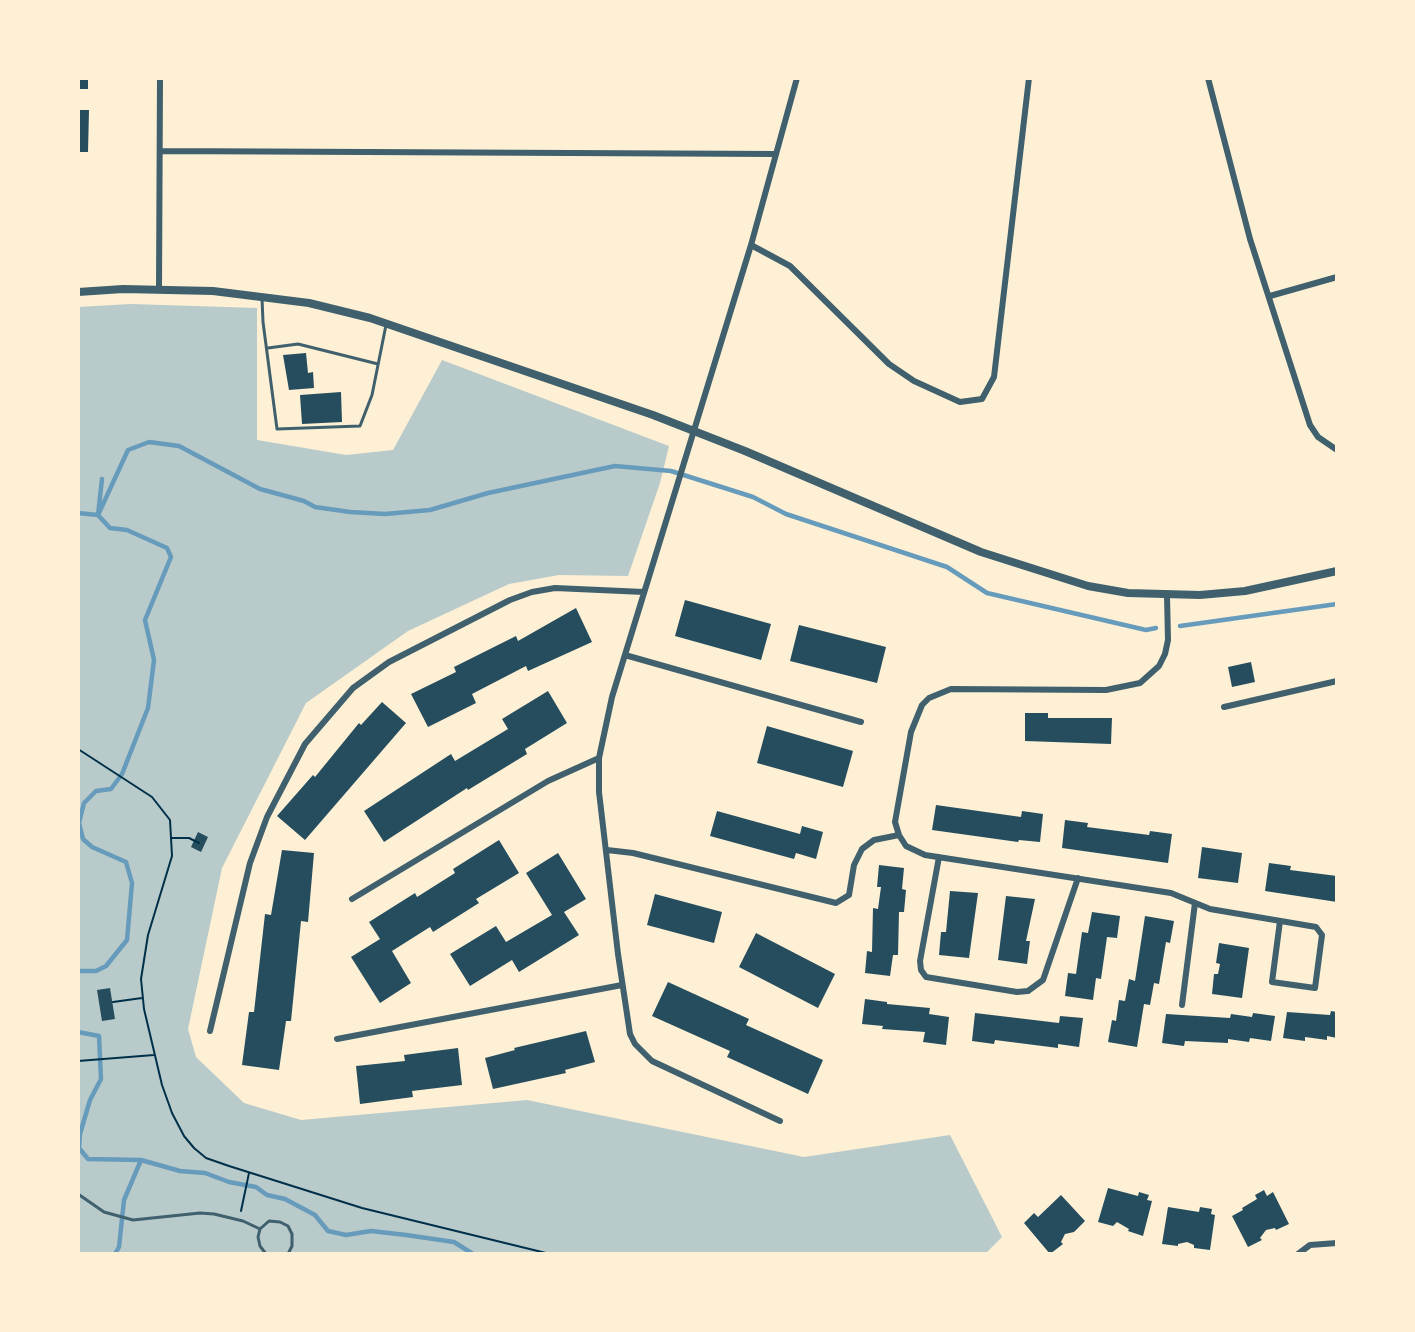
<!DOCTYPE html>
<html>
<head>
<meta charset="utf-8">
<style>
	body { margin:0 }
	#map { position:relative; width:1415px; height:1332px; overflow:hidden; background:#fdf0d5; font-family:"Alegreya Sans",sans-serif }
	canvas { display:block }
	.frame { position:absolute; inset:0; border:80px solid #fdf0d5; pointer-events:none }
</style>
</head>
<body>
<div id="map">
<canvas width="1415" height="1332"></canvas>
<div class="frame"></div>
</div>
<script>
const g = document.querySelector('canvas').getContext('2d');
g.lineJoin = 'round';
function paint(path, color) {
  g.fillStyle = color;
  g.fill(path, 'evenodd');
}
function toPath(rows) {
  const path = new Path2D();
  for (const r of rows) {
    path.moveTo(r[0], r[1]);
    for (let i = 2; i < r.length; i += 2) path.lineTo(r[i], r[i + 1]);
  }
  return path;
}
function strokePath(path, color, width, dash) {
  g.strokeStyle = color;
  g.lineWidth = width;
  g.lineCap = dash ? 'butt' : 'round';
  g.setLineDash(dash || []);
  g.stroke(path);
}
const green = toPath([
	[131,304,257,308,257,440,346,455,393,450,442,360,669,446,660,483,628,576,559,575,509,584,408,631,306,703,222,868,188,1029,196,1057,244,1103,301,1120,527,1100,804,1157,950,1135,1002,1237,985,1254,78,1254,78,307]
]);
const stream = toPath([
	[78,513,98,515,102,479],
	[1180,626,1337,604],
	[78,971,96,971,106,966,127,940,132,883,126,862,92,847,83,839,79,823,84,803,96,791,111,789,122,774,148,708,154,660,145,620,171,557,167,548,127,530,110,528,98,515,128,450,149,442,179,446,260,489,304,501,315,507,350,512,385,514,430,510,488,493,615,466,671,471,753,497,786,514,947,567,987,593,1146,630,1156,628],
	[78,1032,99,1036,101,1079,90,1100,80,1134,79,1148,88,1159,141,1160,180,1171,205,1173,229,1182,256,1187,267,1195,285,1199,315,1215,328,1231,346,1235,371,1231,406,1235,454,1242,473,1254],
	[115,1254,119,1247,124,1200,141,1160]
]);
const building = toPath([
	[78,78,88,78,88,89,78,89],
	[78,110,89,110,88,152,78,152],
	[306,353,308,373,313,372,314,388,289,390,283,355],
	[341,392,342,422,302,424,300,395],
	[685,600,771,624,761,660,675,636],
	[576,608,592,642,528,671,526,666,472,694,476,703,428,727,411,694,456,672,454,667,516,636,518,641],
	[799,625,886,647,877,683,790,661],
	[1251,662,1255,682,1232,687,1228,667],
	[548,691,567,723,525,749,527,754,468,790,467,788,384,842,364,811,451,754,455,761,508,729,502,719],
	[382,702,406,723,305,840,277,816,313,775,315,777,359,723,361,725],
	[1025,713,1048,713,1048,718,1112,718,1111,744,1025,741],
	[767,726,853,751,843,787,757,763],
	[936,805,1021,817,1022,811,1043,814,1040,842,1019,840,1018,842,932,830],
	[717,811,800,834,802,826,823,832,816,859,796,853,794,859,710,836],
	[1065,820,1088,823,1087,827,1149,835,1150,831,1172,834,1168,863,1062,848],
	[198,832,208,837,201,852,191,847],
	[499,840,519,873,476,899,479,903,433,932,430,927,392,951,411,983,380,1003,351,957,380,939,369,922,415,893,417,897,455,873,453,869],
	[1202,847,1242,853,1238,883,1198,878],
	[282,850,314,853,308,922,301,921,291,1021,286,1021,279,1070,242,1065,249,1012,254,1012,265,914,271,915],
	[558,853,586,899,564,912,579,935,519,972,512,960,470,986,450,954,496,926,506,942,552,915,526,873],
	[1269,863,1291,866,1290,870,1337,876,1337,902,1265,891],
	[879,865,904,868,902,889,906,890,904,912,899,912,898,955,893,955,890,976,865,973,867,951,872,952,873,908,878,909,881,887,877,887],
	[950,891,978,893,969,958,939,955,941,932,946,932],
	[655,894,722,912,714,943,647,925],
	[1006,896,1035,899,1026,941,1030,941,1027,964,998,960],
	[1092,912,1120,916,1117,938,1107,937,1101,979,1096,978,1093,1000,1065,996,1068,973,1076,974,1082,932,1088,933],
	[1145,916,1174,921,1170,943,1166,942,1159,984,1154,983,1150,1005,1144,1004,1137,1047,1108,1042,1112,1020,1116,1021,1119,1000,1125,1001,1129,979,1135,981],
	[756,933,835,974,818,1008,739,967],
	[1219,943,1249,948,1242,998,1212,994,1214,974,1218,974,1220,964,1216,963],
	[668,982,749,1019,746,1025,823,1060,808,1094,727,1057,730,1051,652,1016],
	[110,988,115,1019,102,1021,97,990],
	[865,999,887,1002,887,1004,930,1008,929,1014,949,1017,946,1045,923,1042,925,1032,882,1029,883,1026,862,1024],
	[1331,1011,1337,1012,1337,1038,1327,1036,1327,1040,1305,1037,1305,1041,1283,1038,1287,1012,1330,1015],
	[975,1013,1059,1023,1060,1016,1083,1018,1079,1047,1058,1044,1058,1048,995,1040,994,1044,972,1041],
	[1253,1013,1275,1016,1271,1041,1250,1038,1249,1042,1228,1039,1228,1043,1185,1041,1184,1046,1162,1043,1166,1014,1230,1018,1231,1014,1252,1017],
	[586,1031,595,1062,565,1070,566,1073,493,1089,485,1058,515,1050,514,1048],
	[458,1048,462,1085,412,1091,413,1097,360,1104,356,1066,405,1061,404,1055],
	[1108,1188,1138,1196,1139,1192,1149,1195,1147,1200,1152,1201,1143,1236,1128,1231,1129,1229,1117,1222,1113,1226,1098,1222],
	[1264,1190,1267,1196,1273,1192,1289,1224,1276,1230,1275,1228,1266,1230,1260,1238,1262,1240,1248,1247,1232,1216,1243,1210,1242,1208,1257,1199,1255,1195],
	[1061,1195,1085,1221,1074,1232,1065,1234,1061,1242,1063,1244,1050,1254,1024,1223,1034,1213,1038,1217],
	[1168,1207,1199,1212,1200,1207,1212,1209,1211,1214,1215,1215,1210,1250,1194,1248,1194,1245,1187,1242,1178,1244,1178,1246,1162,1244]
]);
const path = toPath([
	[78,749,152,797,170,820,172,856,148,935,141,979,144,1009,162,1085,172,1113,184,1136,194,1148,206,1158,229,1166,362,1208,550,1254],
	[172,838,189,838,199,843],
	[113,1002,142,998],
	[78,1061,154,1055],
	[241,1211,249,1173]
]);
const service = toPath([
	[262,298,263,322,277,429,360,426,372,395,386,325],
	[268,348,298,344,378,364],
	[78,1194,104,1212,133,1220,200,1213,214,1214,243,1221,260,1229],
	[266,1254,260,1246,258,1237,260,1229,269,1221,280,1222,288,1226,292,1234,292,1246,288,1254]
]);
const minor = toPath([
	[1208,78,1250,239,1310,425,1318,437,1337,450],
	[160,151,776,154],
	[751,245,790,266,889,364,914,381,960,402,982,399,994,377,1029,78],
	[159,289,160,78],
	[1270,296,1337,277],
	[1167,596,1168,640,1165,654,1159,666,1140,683,1106,690,951,689,929,698,922,705,911,732,895,822,899,835,906,846,925,855,1171,893,1210,909,1316,927,1322,935,1315,988,1272,982,1280,921],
	[625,655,861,722],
	[1224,707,1337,681],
	[607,850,633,853,836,903,849,895,854,865,862,849,874,840,899,835],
	[939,857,920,961,921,970,926,977,1017,992,1028,991,1043,980,1078,878],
	[352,899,548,781,599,758],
	[1182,1005,1195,903],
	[210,1031,250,863,267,817,305,744,353,688,389,662,510,600,532,592,555,588,644,592],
	[337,1039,622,985],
	[780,1121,652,1061,635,1044,630,1034,618,954,599,792,599,758,612,697,751,245,797,78],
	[1298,1254,1310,1245,1337,1243]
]);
const tertiary = toPath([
	[78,292,123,289,213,291,309,303,370,318,653,415,745,451,981,552,1088,586,1128,593,1200,595,1245,591,1337,571]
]);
paint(green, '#b9caca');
strokePath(stream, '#669bbc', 4.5);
paint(building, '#264d5e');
strokePath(path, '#003049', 2);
strokePath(service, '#3f606c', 3);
strokePath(minor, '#3f606c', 6);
strokePath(tertiary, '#3f606c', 8);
</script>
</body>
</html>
